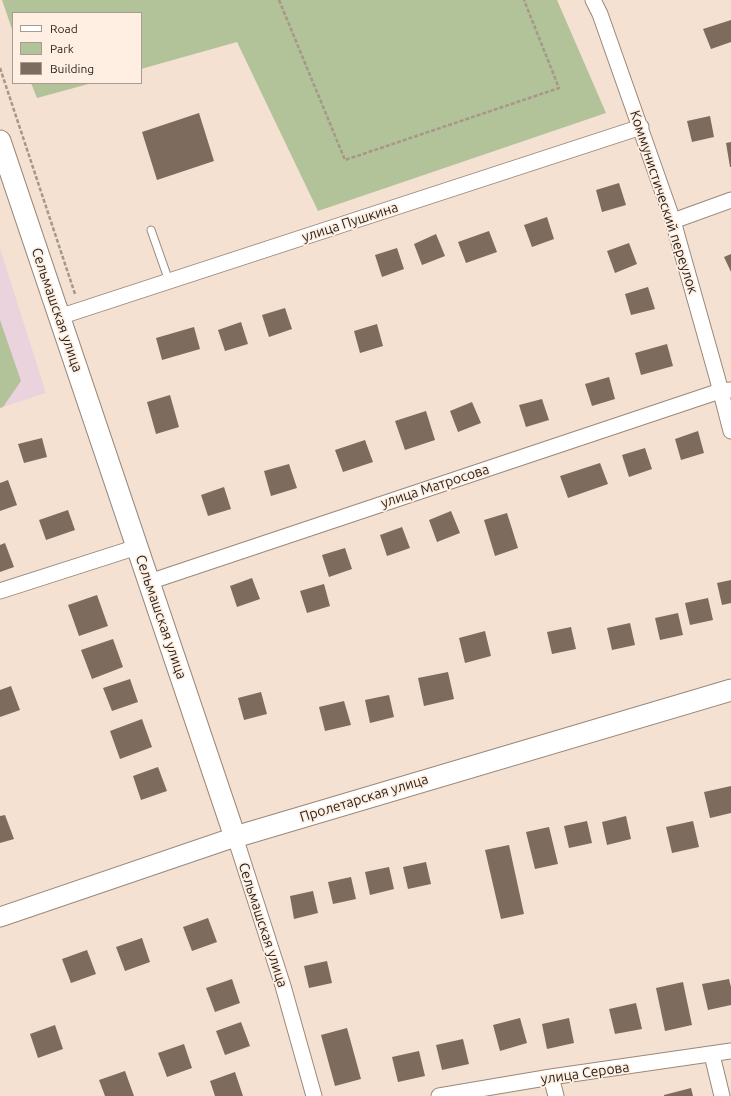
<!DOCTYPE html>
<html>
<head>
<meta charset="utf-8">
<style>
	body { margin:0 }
	#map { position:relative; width:731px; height:1096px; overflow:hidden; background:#f5e1d1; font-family:Ubuntu,sans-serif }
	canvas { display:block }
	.legend { position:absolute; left:12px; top:12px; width:130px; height:72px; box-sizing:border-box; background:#ffefe2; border:1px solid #a89c92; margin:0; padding:5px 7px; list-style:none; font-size:12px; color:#261f19 }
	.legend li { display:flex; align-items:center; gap:8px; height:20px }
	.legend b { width:20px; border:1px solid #a89c92 }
</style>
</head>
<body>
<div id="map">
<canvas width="731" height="1096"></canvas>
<ul class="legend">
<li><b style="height:5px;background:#fff"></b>Road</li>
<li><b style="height:11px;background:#b2c299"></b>Park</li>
<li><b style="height:11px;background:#7d6b5e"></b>Building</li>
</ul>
</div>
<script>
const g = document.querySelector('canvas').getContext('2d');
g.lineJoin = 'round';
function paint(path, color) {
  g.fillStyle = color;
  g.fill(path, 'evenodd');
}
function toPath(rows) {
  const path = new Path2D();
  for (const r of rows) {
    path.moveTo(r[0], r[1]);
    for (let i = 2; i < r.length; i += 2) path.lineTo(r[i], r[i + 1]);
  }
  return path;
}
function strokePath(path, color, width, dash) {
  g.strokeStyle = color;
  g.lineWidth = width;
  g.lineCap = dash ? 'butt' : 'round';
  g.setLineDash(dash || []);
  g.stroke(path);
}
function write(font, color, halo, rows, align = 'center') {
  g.font = font + ' Ubuntu,sans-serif';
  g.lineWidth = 3.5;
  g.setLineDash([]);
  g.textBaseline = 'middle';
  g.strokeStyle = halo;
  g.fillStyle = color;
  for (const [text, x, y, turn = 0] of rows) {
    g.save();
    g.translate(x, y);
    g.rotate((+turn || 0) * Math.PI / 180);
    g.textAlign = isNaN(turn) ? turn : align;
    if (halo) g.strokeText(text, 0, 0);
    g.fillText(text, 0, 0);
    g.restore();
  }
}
const education = toPath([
	[0,248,46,393,0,408]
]);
const green = toPath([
	[2,0,557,0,606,113,318,211,237,42,141,69,141,13,13,13,13,32],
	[31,83,92,83,37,98],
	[0,320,21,381,3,407,0,408]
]);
const building = toPath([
	[731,20,731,42,711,49,703,29],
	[199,113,214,161,157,180,142,132],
	[710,116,714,137,692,142,687,121],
	[731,142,731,167,730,167,726,143],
	[619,183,626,205,602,212,596,190],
	[547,217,554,239,532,247,524,225],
	[489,231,497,252,466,263,458,242],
	[436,234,445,256,422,265,414,244],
	[629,243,637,264,615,273,607,251],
	[397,248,404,269,382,277,375,255],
	[731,254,731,272,724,257],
	[648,287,655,309,631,315,625,294],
	[285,308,292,329,269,337,262,315],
	[241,322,248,344,225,351,218,330],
	[377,324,383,346,360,353,354,331],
	[194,327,200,349,162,360,156,338],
	[667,344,673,366,641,375,635,353],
	[609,377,615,399,592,406,585,384],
	[170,395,179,427,156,434,147,402],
	[542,399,549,420,526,427,519,405],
	[472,402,481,423,458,432,450,411],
	[426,411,435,440,405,450,395,421],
	[698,431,704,453,681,460,675,439],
	[42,438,47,457,24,463,18,444],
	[365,440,373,462,343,472,335,450],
	[645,448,652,469,629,477,622,455],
	[600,463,608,484,568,498,560,476],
	[289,464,297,488,271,496,264,471],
	[8,480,17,505,0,511,0,483],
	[224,487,231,509,208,516,201,495],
	[68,510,75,530,46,540,39,520],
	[451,511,460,533,437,542,429,520],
	[507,513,518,548,495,556,484,520],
	[402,527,410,548,387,556,380,535],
	[5,543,14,567,0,572,0,545],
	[345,548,352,569,329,577,322,555],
	[252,578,260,599,237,607,230,586],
	[731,580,731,603,722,605,717,583],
	[324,584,330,606,307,613,300,591],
	[97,595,108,626,79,636,68,605],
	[708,598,713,620,690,625,685,603],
	[678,613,683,635,660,640,655,618],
	[630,623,635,645,612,650,607,628],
	[571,627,576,649,552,654,547,632],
	[485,631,491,656,465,663,459,638],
	[113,639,123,667,92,679,81,650],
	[448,672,454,699,424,706,418,678],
	[130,679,138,702,112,711,103,688],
	[11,686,20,710,0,717,0,690],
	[261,692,267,714,244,720,238,698],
	[389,695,394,717,370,723,365,700],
	[344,701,351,725,325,731,319,707],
	[142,719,152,747,120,759,110,731],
	[158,767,167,791,141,800,133,776],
	[731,786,731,813,710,818,704,792],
	[5,815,14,839,0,843,0,816],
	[626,816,631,839,607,845,602,822],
	[587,821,592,843,569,848,564,826],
	[693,821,699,847,672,853,666,827],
	[549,827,558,864,535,869,526,832],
	[509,845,524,914,501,919,485,850],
	[426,862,431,884,408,889,403,867],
	[389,867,394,889,370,895,365,872],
	[351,877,356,899,333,904,328,882],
	[313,891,318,913,294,919,290,896],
	[208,918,217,942,192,951,183,927],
	[142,938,150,962,125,971,116,947],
	[87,950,96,974,71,983,62,959],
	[327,961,332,983,309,988,304,966],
	[232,979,240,1003,215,1012,206,988],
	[729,979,731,987,731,1005,708,1010,702,984],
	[683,982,692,1025,665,1031,656,988],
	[636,1003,642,1029,615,1034,609,1009],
	[520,1018,527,1043,500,1051,493,1025],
	[569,1018,574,1043,547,1049,542,1024],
	[241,1022,250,1046,225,1055,216,1031],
	[55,1025,63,1049,38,1058,30,1034],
	[347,1028,361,1079,335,1086,321,1035],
	[463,1039,469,1064,442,1070,436,1045],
	[184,1044,192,1068,167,1077,158,1053],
	[419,1051,425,1076,398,1082,392,1057],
	[125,1071,134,1096,105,1096,99,1080],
	[235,1072,243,1096,215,1096,210,1081],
	[691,1088,693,1096,664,1096,664,1095]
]);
const path = toPath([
	[279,0,345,160,559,88,524,0],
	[0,68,75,294]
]);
const service = toPath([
	[151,230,169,281]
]);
const minor = toPath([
	[593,0,600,14,673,221,717,377,731,431],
	[673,221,731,200],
	[59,317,641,127],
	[149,582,720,391,731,390],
	[0,591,137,547],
	[235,837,283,986,314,1096],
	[712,1055,722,1096],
	[551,1077,556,1096],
	[439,1096,551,1077,731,1051]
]);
const tertiary = toPath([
	[0,917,235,837]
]);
const secondary = toPath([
	[0,141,235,837,731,690]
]);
const streetNames = [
	["Коммунистический переулок",664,202,72],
	["улица Пушкина",350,222,-18],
	["Сельмашская улица",57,310,71],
	["улица Матросова",435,486,-18],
	["Сельмашская улица",161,617,71],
	["Пролетарская улица",364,798,-17],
	["Сельмашская улица",263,925,72],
	["улица Серова",585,1073,-8]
];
paint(education, '#ebd3de');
paint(green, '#b2c299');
paint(building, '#7d6b5e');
strokePath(service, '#9a887a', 9);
strokePath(minor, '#9a887a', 17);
strokePath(tertiary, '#9a887a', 21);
strokePath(secondary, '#9a887a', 23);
strokePath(path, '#a6978b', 2.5, [4, 2]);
strokePath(service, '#fff', 7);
strokePath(minor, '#fff', 15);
strokePath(tertiary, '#fff', 19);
strokePath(secondary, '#fff', 21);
write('14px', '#261f19', '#ffefe2', streetNames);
</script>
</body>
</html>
